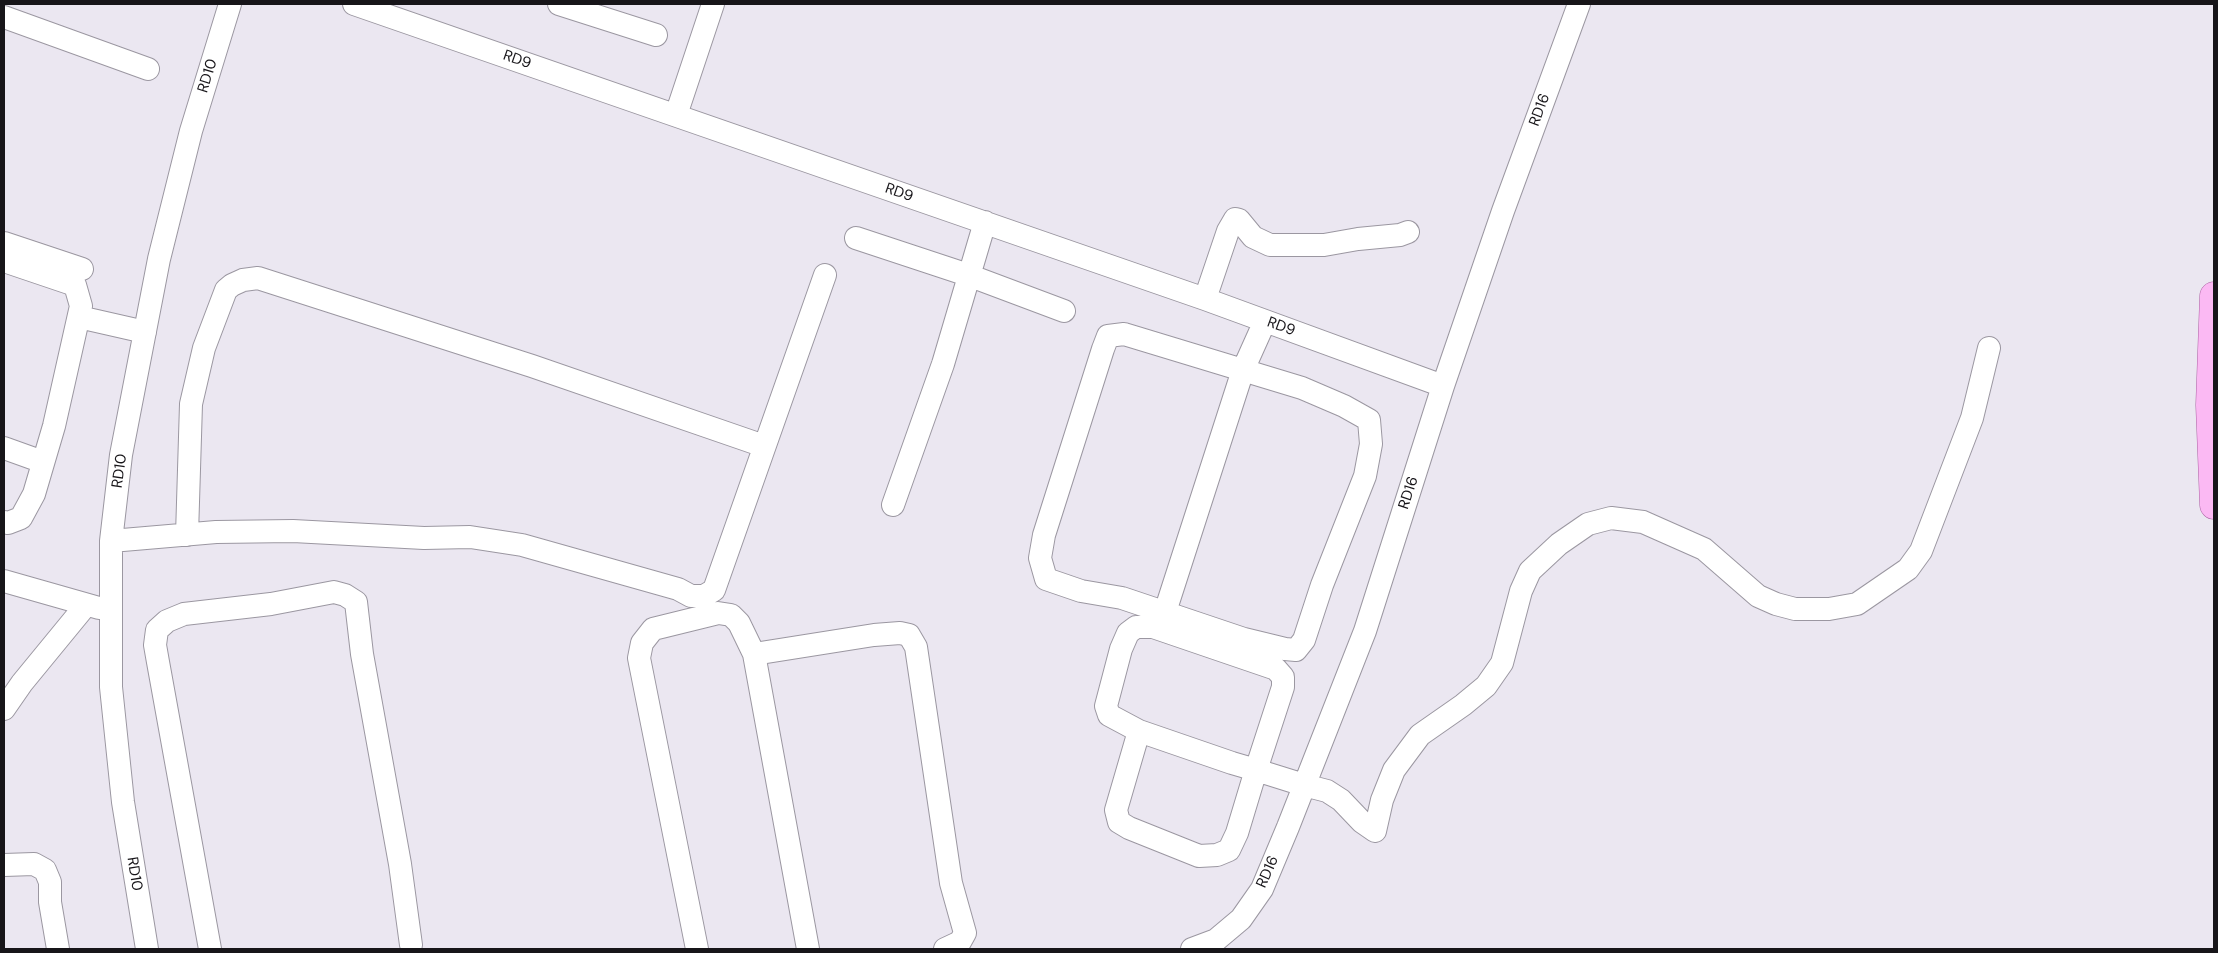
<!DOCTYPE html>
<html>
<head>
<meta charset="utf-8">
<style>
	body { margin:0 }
	#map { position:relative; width:2218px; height:953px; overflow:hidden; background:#ebe7f1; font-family:"DM Sans",sans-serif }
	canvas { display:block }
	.frame { position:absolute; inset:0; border:5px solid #171519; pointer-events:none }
</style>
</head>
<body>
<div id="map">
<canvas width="2218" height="953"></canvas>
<div class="frame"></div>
</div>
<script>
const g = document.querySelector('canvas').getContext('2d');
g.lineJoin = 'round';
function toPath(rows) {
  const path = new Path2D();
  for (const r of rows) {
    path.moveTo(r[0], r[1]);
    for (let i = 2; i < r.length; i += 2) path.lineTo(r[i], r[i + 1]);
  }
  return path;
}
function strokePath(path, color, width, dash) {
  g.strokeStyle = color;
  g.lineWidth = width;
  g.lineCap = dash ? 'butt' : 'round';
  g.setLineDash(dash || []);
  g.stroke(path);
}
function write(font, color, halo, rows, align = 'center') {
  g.font = font + ' "DM Sans",sans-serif';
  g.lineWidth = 4;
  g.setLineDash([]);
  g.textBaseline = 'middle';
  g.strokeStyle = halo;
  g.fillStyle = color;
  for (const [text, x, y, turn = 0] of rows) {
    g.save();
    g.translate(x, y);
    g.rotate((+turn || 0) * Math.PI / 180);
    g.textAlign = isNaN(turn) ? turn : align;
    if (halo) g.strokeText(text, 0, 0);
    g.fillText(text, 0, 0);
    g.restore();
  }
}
const minor = toPath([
	[354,4,1205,299,1443,386],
	[559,4,656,35],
	[4,17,148,69],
	[676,115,713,4],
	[856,238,968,275,1064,311],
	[4,243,82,269],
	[4,261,75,285,81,306,54,426,34,494,21,518,8,523,4,522],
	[1205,299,1228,231,1235,219,1239,220,1253,237,1270,245,1324,245,1358,239,1400,235,1408,232],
	[79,317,145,332],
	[1124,334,1302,388,1344,406,1369,420,1371,444,1365,476,1322,585,1304,640,1296,650,1285,649,1244,639,1122,598,1081,591,1046,579,1040,558,1044,535,1103,349,1108,336,1124,334],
	[4,448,43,462],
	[893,505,943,364,985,222],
	[187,535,191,404,204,348,226,290,232,285,243,280,258,278,532,366,764,446],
	[111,541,216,532,293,531,424,538,470,537,522,545,678,589,691,596,704,596,714,590,825,275],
	[4,581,99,608],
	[1165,612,1243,370,1265,321],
	[754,654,874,635,900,633,909,635,916,647,951,883,965,933,960,942,945,949],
	[4,709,22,683,86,605],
	[1139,731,1116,810,1119,822,1129,828,1199,856,1217,855,1229,850,1237,833,1256,770,1283,687,1283,677,1276,669,1153,627,1136,627,1128,633,1121,649,1106,706,1109,715,1139,731,1232,763,1256,770,1304,785,1327,791,1341,800,1362,822,1375,831,1382,800,1394,770,1420,735,1463,705,1486,686,1502,663,1521,591,1530,571,1559,544,1588,524,1611,518,1643,522,1704,549,1758,596,1776,604,1795,609,1829,609,1857,604,1908,569,1921,551,1972,418,1989,348],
	[4,865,34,864,45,870,50,882,50,902,58,949],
	[147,949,123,802,111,687,111,541,121,455,159,259,191,131,230,4],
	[210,949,158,662,155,645,157,630,167,621,184,614,271,604,334,592,345,595,356,602,362,654,400,864,411,945],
	[697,949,639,658,642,643,653,629,718,613,731,615,739,623,754,654,808,949],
	[1192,949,1216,940,1241,919,1262,889,1288,827,1365,631,1443,386,1503,211,1579,4]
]);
const major = toPath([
	[2214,296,2210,405,2214,505]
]);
const streetNames = [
	["RD9",517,60,19],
	["RD10",208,76,-73],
	["RD16",1540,110,-70],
	["RD9",899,193,19],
	["RD9",1281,327,20],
	["RD10",120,471,-82],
	["RD16",1409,493,-72],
	["RD16",1268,872,-66],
	["RD10",134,874,81]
];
strokePath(minor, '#9b97a1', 24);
strokePath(major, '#aa61a2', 29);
strokePath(minor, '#fff', 22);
strokePath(major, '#fbb9f3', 28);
write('15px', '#171519', '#fff', streetNames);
</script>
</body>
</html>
